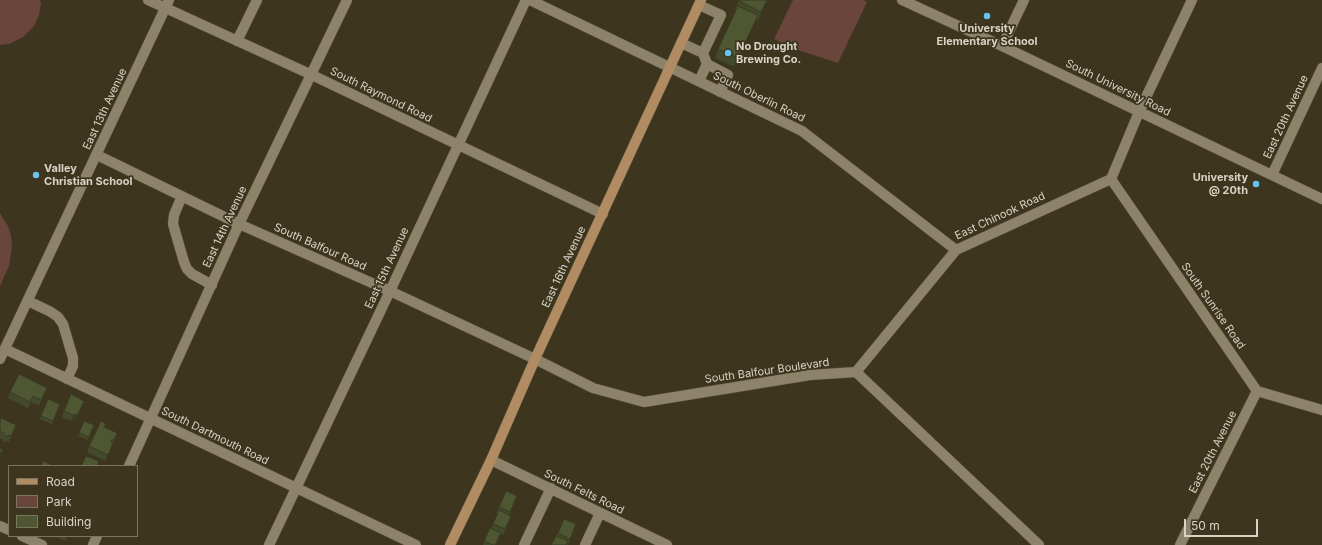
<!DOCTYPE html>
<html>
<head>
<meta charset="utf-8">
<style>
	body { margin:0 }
	#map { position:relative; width:1322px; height:545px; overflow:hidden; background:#3d351e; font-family:Inter,sans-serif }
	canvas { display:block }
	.legend { position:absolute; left:8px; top:465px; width:130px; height:72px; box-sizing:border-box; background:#3d351e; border:1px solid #7b7461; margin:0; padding:5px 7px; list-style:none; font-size:12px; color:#d8d3c5 }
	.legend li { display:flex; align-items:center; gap:8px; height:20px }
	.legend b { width:20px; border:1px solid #7b7461 }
	.scale { position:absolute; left:1184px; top:519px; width:74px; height:18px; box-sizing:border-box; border:2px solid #d8d3c5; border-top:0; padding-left:5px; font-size:12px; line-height:14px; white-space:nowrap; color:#d8d3c5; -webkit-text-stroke:3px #3d351e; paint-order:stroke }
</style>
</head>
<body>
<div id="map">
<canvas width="1322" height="545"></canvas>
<ul class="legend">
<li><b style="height:5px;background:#b18c63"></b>Road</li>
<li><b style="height:11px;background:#69453c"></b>Park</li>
<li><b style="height:11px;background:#4e5632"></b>Building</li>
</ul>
<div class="scale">50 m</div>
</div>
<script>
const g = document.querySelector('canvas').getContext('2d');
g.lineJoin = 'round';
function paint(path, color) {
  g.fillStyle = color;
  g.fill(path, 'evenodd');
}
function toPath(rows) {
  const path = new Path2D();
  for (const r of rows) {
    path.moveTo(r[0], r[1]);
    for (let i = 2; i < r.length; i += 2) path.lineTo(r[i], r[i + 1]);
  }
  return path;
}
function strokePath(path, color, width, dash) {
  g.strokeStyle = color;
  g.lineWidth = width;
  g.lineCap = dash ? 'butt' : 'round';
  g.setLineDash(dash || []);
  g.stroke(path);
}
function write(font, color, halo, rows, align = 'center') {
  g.font = font + ' Inter,sans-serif';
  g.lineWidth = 3.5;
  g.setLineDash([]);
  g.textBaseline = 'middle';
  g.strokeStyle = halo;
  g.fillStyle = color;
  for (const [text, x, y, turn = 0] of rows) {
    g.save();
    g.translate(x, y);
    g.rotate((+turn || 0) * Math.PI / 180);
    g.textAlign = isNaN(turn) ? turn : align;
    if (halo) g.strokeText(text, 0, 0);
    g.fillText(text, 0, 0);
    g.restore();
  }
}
const green = toPath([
	[0,0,40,0,41,4,39,15,34,26,23,37,9,44,0,45],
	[793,0,863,0,867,2,838,63,795,49,774,39],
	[0,213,8,226,11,235,12,246,9,266,0,286]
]);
const minor = toPath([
	[148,0,312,75,603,214],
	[530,0,802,131,956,250],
	[902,0,1002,46,1322,199],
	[699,5,721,15,703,53,707,64,728,75,720,92],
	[237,41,257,0],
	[681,43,703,53],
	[1002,46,1024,0],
	[699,81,707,64],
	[97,155,239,224,390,291,535,359,593,388,644,402,810,375,856,372,1039,545],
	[1272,175,1322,68],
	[1111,179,1257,391,1322,410],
	[1111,179,1139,112,1192,0],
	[182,196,174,215,173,224,184,262,187,269,192,274,212,285],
	[28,301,51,312,58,317,63,324,73,358,73,366,67,379],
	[5,349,416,545],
	[0,359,169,0],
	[856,372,956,250,1111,179],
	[491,460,667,545],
	[129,466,239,224,347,0],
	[0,526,9,530],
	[22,536,42,545],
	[93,545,97,536],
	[269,545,390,291,526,0],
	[524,545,551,488],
	[585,545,600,513],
	[1180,545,1257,391]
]);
const major = toPath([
	[450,545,491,460,535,359,701,0]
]);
const wall = toPath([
	[739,0,768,0,758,21,756,20,734,67,715,58,718,49,736,11,735,10],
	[10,392,45,394,39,406,31,402,28,408,8,398],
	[48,399,60,404,52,424,40,419],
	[81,400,84,401,82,408,76,420,71,421,62,417,64,411],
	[0,421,14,431,9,442,6,441,5,443,2,441,3,440,0,438],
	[84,421,94,425,88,440,78,436],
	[105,427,115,439,105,461,87,452,89,446],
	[515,502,509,515,509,522,503,535,500,534,496,545,483,545,484,541,491,529,498,513,496,513,499,507],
	[576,524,568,545,556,536,558,533],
	[54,536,67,536,65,541]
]);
const shadedWall = toPath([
	[767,0,768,0,758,21,761,12],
	[47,388,45,394,39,406,41,400],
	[84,401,82,408,76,420,71,421,73,415]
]);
const building = toPath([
	[739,0,767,0,761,12,739,1,739,0],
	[738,6,758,15,738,58,718,49,738,6],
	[19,374,47,388,41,400,33,396,30,402,10,392,19,374],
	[71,394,81,399,81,400,84,401,78,414,73,415,64,411,71,394],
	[48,399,60,404,53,421,41,416,48,399],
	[1,418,16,425,11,436,8,435,8,437,4,435,5,434,0,431,0,421,1,418],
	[84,421,94,425,89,437,79,433,84,421],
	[101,421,106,424,104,427,117,433,114,440,112,439,111,442,113,443,108,455,89,446,101,421],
	[0,448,3,449,0,456,0,448],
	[86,456,99,461,97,466,81,466,86,456],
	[43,461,54,466,41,466,43,461],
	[506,491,517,496,510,512,499,507,506,491],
	[499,510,511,516,505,529,493,524,499,510],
	[564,519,576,524,570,539,558,533,564,519],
	[490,528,501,533,495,545,493,545,484,541,490,528],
	[556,536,568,541,566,545,551,545,556,536]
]);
const markers = [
	[987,16,4,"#66c4ef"],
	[728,53,4,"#66c4ef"],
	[36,175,4,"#66c4ef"],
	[1256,184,4,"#66c4ef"]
];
const poiNames = [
	["University",987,29,"center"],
	["Elementary School",987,42,"center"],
	["No Drought",736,47],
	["Brewing Co.",736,60],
	["Valley",44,169],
	["Christian School",44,182],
	["University",1248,178,"right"],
	["@ 20th",1248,191,"right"]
];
const streetNames = [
	["South University Road",1118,88,26],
	["South Raymond Road",381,95,26],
	["South Oberlin Road",759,97,26],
	["East 13th Avenue",105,109,-65],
	["East 20th Avenue",1286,117,-65],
	["East Chinook Road",1000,216,-25],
	["East 14th Avenue",225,227,-65],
	["South Balfour Road",320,247,24],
	["East 16th Avenue",564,267,-65],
	["East 15th Avenue",387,268,-65],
	["South Sunrise Road",1213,306,55],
	["South Balfour Boulevard",767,371,-8],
	["South Dartmouth Road",215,436,26],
	["East 20th Avenue",1213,452,-63],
	["South Felts Road",584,492,26]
];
paint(green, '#69453c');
strokePath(minor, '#5a533f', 11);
strokePath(major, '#5a533f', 11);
strokePath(minor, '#8c836a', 10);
strokePath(major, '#b18c63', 10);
paint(wall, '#434a2b');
paint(shadedWall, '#373c23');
paint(building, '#4e5632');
strokePath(building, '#373c23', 1);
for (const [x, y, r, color] of markers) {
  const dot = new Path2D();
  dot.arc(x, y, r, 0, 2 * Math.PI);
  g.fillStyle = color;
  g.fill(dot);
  strokePath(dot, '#3d351e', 1.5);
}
write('bold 11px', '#d8d3c5', '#3d351e', poiNames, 'left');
write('11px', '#d8d3c5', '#3d351e', streetNames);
</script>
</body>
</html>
